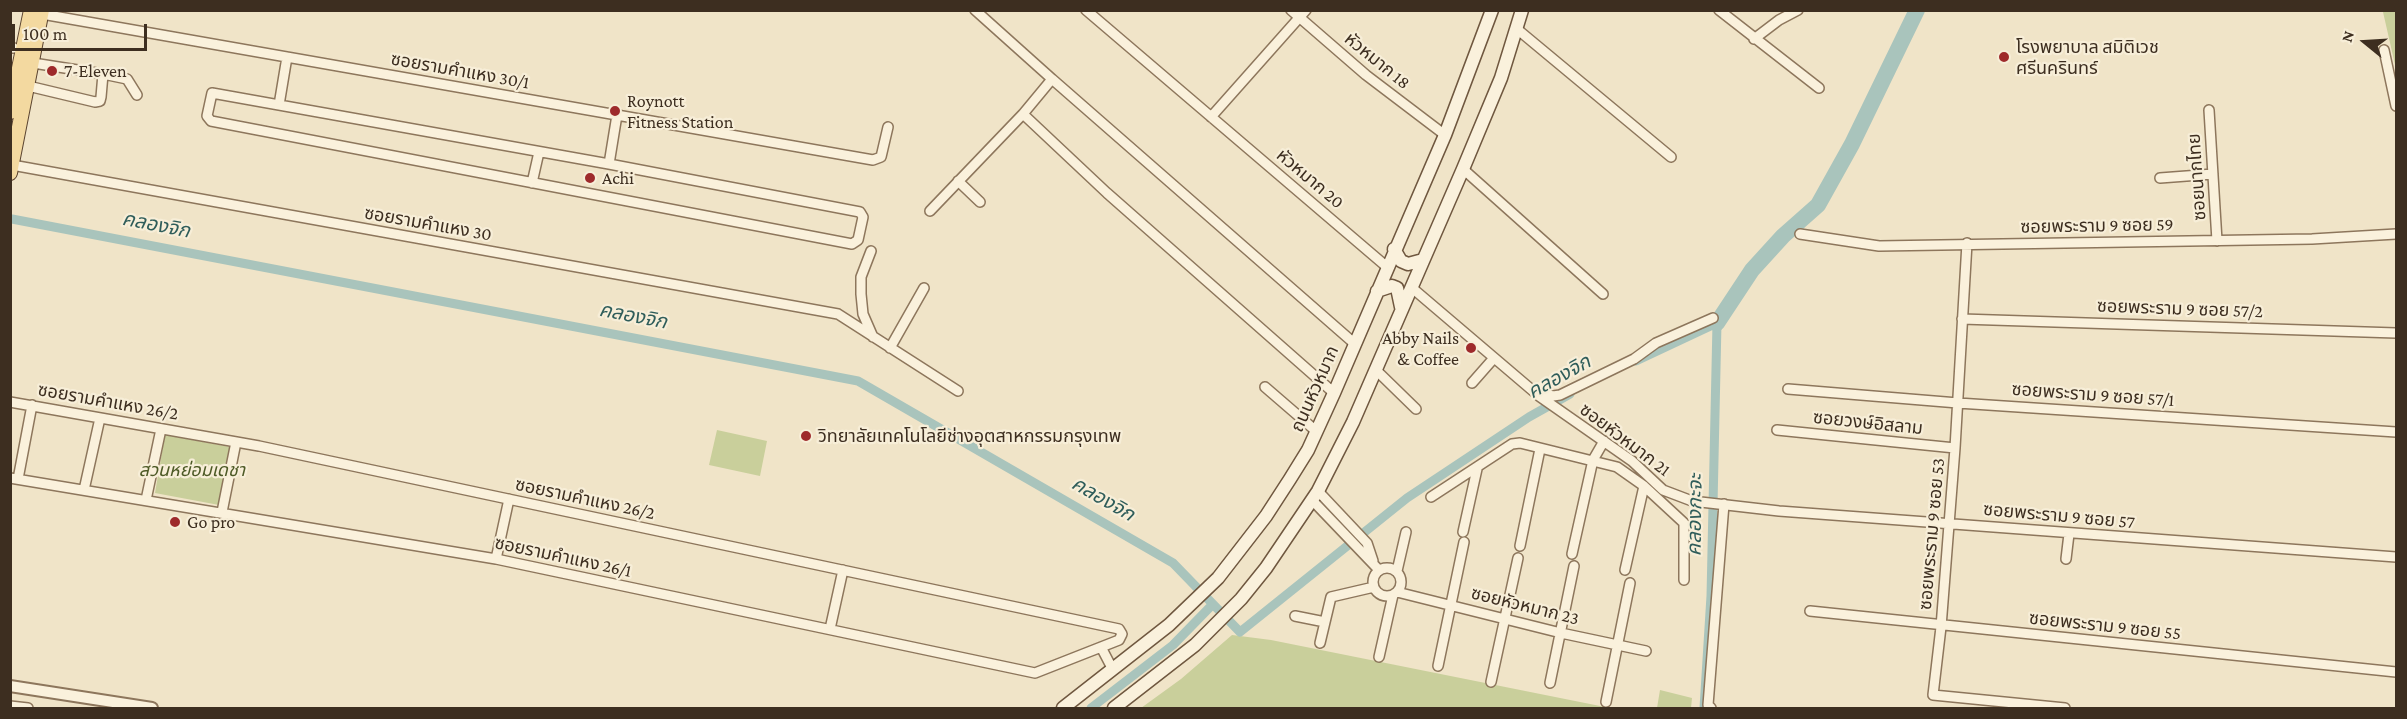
<!DOCTYPE html>
<html>
<head>
<meta charset="utf-8">
<style>
	body { margin:0 }
	#map { position:relative; width:2407px; height:719px; overflow:hidden; background:#f0e4c8; font-family:"Crimson Pro",serif }
	canvas { display:block }
	.frame { position:absolute; inset:0; border:12px solid #3d2e20; pointer-events:none }
	.north { position:absolute; left:2335px; top:12px; width:60px; height:60px; -webkit-text-stroke:4px #f7eed8; paint-order:stroke; rotate:288deg; font-size:16px; font-weight:700; line-height:24px; text-align:center; color:#3d2e20 }
	.north::after { content:''; display:block; margin:auto; width:21px; height:27px; background:#3d2e20; clip-path:polygon(50% 0,100% 100%,50% 72%,0 100%) }
	.scale { position:absolute; left:12px; top:24px; width:135px; height:27px; box-sizing:border-box; border:3px solid #3d2e20; border-top:0; padding-left:8px; font-size:18px; line-height:21px; white-space:nowrap; color:#3d2e20; -webkit-text-stroke:4px #f7eed8; paint-order:stroke }
</style>
</head>
<body>
<div id="map">
<canvas width="2407" height="719"></canvas>
<div class="frame"></div>
<div class="north">N</div>
<div class="scale">100 m</div>
</div>
<script>
const g = document.querySelector('canvas').getContext('2d');
g.lineJoin = 'round';
function paint(path, color) {
  g.fillStyle = color;
  g.fill(path, 'evenodd');
}
function toPath(rows) {
  const path = new Path2D();
  for (const r of rows) {
    if (r.length === 3) {
      path.moveTo(r[0] + r[2], r[1]);
      path.arc(r[0], r[1], r[2], 0, 2 * Math.PI);
      continue;
    }
    path.moveTo(r[0], r[1]);
    for (let i = 2; i < r.length; i += 2) path.lineTo(r[i], r[i + 1]);
  }
  return path;
}
function strokePath(path, color, width, dash) {
  g.strokeStyle = color;
  g.lineWidth = width;
  g.lineCap = dash ? 'butt' : 'round';
  g.setLineDash(dash || []);
  g.stroke(path);
}
function write(font, color, halo, rows, align = 'center') {
  g.font = font + ' "Crimson Pro","Noto Sans Thai",serif';
  g.lineWidth = 4.5;
  g.setLineDash([]);
  g.textBaseline = 'middle';
  g.strokeStyle = halo;
  g.fillStyle = color;
  for (const [text, x, y, turn = 0] of rows) {
    g.save();
    g.translate(x, y);
    g.rotate((+turn || 0) * Math.PI / 180);
    g.textAlign = isNaN(turn) ? turn : align;
    if (halo) g.strokeText(text, 0, 0);
    g.fillText(text, 0, 0);
    g.restore();
  }
}
const green = toPath([
	[2385,11,2396,11,2396,69,2383,12],
	[717,430,767,441,760,476,709,465],
	[165,435,230,447,219,505,155,493],
	[1232,635,1271,640,1610,708,1141,708,1181,679],
	[1660,690,1692,698,1691,708,1657,708]
]);
const canal = toPath([
	[12,219,858,381,1173,563,1240,632,1407,498,1529,417,1570,394],
	[1636,361,1717,323,1711,596,1704,708],
	[1091,708,1173,645,1213,604]
]);
const river = toPath([
	[1717,323,1752,270,1783,236,1818,205,1852,144,1917,10]
]);
const minor = toPath([
	[1086,10,1387,267],
	[1291,10,1366,75,1445,135],
	[1719,10,1819,88],
	[42,14,873,160,881,157,888,127],
	[1517,29,1671,157],
	[1754,39,1779,20,1798,10],
	[10,48,14,48],
	[2384,50,2396,106],
	[103,74,127,79,137,95],
	[1052,79,1355,344],
	[28,86,95,102,100,101,101,97,103,74,33,63],
	[212,93,609,164,860,212,863,217,858,240,852,244,211,121,207,116,212,93],
	[279,105,287,57],
	[2209,110,2217,241],
	[1023,114,1107,193,1334,393],
	[1211,117,1306,10],
	[609,164,617,115],
	[12,165,838,314,958,391],
	[1463,169,1603,294],
	[2160,178,2213,174],
	[958,181,980,202],
	[532,183,539,152],
	[930,211,1023,114,1052,79,975,10],
	[1800,234,1879,246,2312,239,2396,234],
	[1967,243,1955,448,1941,627,1933,695,2065,708],
	[871,251,861,277,861,294,863,314,873,337],
	[1411,287,1539,396,1632,461,1663,490,1692,501,1779,511,2396,557],
	[1962,319,2396,333],
	[890,348,924,288],
	[1376,370,1416,409],
	[1472,383,1494,358],
	[1265,387,1316,431],
	[1788,389,1958,403,2396,432],
	[1536,392,1553,396,1560,395,1634,359,1656,343,1713,318],
	[10,402,259,446,1119,629,1122,634,1119,640,1035,673,496,559,10,478],
	[1777,430,1955,448],
	[18,479,32,405],
	[84,490,100,418],
	[1318,491,1367,543,1373,561],
	[1431,497,1512,444,1520,443,1617,467,1644,486,1684,523,1684,580],
	[146,500,161,429],
	[1312,500,1379,570],
	[222,512,236,442],
	[1463,532,1477,469],
	[1520,546,1540,449],
	[1572,554,1593,460,1604,441],
	[496,559,509,499],
	[2066,559,2069,534],
	[1387,582,14],
	[1625,570,1644,486],
	[1397,571,1406,532],
	[1397,592,1561,633,1646,651],
	[1810,611,2396,672],
	[1295,616,1325,622],
	[830,629,843,570],
	[1320,643,1331,597,1374,587],
	[1101,647,1113,670],
	[1379,657,1393,595],
	[1438,666,1464,542],
	[1491,682,1518,558],
	[1550,683,1574,566],
	[1606,702,1630,583],
	[10,706,28,708],
	[1711,708,1708,705,1724,504]
]);
const tertiary = toPath([
	[10,686,152,708]
]);
const secondary = toPath([
	[1394,249,1401,261,1408,264,1423,260],
	[1377,291,1392,286,1397,288,1401,307],
	[1063,708,1169,625,1218,578,1266,516,1290,479,1308,450,1334,393,1445,135,1492,10],
	[1114,708,1195,645,1241,599,1266,568,1318,491,1353,422,1463,169,1501,78,1522,10]
]);
const primary = toPath([
	[10,112,31,10],
	[10,173,42,10]
]);
const markers = [
	[2004,57,6,"#9e2a2b"],
	[52,71,6,"#9e2a2b"],
	[615,111,6,"#9e2a2b"],
	[590,178,6,"#9e2a2b"],
	[1471,348,6,"#9e2a2b"],
	[806,436,6,"#9e2a2b"],
	[175,522,6,"#9e2a2b"]
];
const poiNames = [
	["โรงพยาบาล สมิติเวช",2016,47],
	["ศรีนครินทร์",2016,68],
	["7-Eleven",64,71],
	["Roynott",627,101],
	["Fitness Station",627,122],
	["Achi",602,178],
	["Abby Nails",1459,338,"right"],
	["& Coffee",1459,359,"right"],
	["วิทยาลัยเทคโนโลยีช่างอุตสาหกรรมกรุงเทพ",818,436],
	["Go pro",187,522]
];
const streetNames = [
	["หัวหมาก 18",1377,61,39],
	["ซอยรามคำแหง 30/1",460,71,10],
	["ซอยนากไทย",2197,177,-94],
	["หัวหมาก 20",1310,179,40],
	["ซอยรามคำแหง 30",428,224,10],
	["ซอยพระราม 9 ซอย 59",2097,226,-1],
	["ซอยพระราม 9 ซอย 57/2",2180,309,2],
	["ถนนหัวหมาก",1315,389,-66],
	["ซอยพระราม 9 ซอย 57/1",2093,395,4],
	["ซอยรามคำแหง 26/2",108,402,10],
	["ซอยวงษ์อิสลาม",1868,423,6],
	["ซอยหัวหมาก 21",1625,440,37],
	["ซอยรามคำแหง 26/2",585,499,12],
	["ซอยพระราม 9 ซอย 57",2059,516,5],
	["ซอยพระราม 9 ซอย 53",1932,534,-85],
	["ซอยรามคำแหง 26/1",563,557,12],
	["ซอยหัวหมาก 23",1525,606,14],
	["ซอยพระราม 9 ซอย 55",2105,626,6]
];
const parkNames = [
	["สวนหย่อมเดชา",192,470]
];
const waterNames = [
	["คลองจิก",156,225,11],
	["คลองจิก",633,316,11],
	["คลองจิก",1559,377,-29],
	["คลองจิก",1103,499,30],
	["คลองกะจะ",1695,515,-89]
];
paint(green, '#c9cf9b');
strokePath(canal, '#a9c4bc', 9);
strokePath(river, '#a9c4bc', 16);
strokePath(minor, '#8d765c', 12);
strokePath(tertiary, '#8d765c', 14);
strokePath(secondary, '#6f573f', 15);
strokePath(primary, '#5b4430', 16);
strokePath(minor, '#faf1dc', 9);
strokePath(tertiary, '#faf1dc', 10);
strokePath(secondary, '#faf1dc', 12);
strokePath(primary, '#f3d9a0', 14);
for (const [x, y, r, color] of markers) {
  const dot = new Path2D();
  dot.arc(x, y, r, 0, 2 * Math.PI);
  g.fillStyle = color;
  g.fill(dot);
  strokePath(dot, '#f7eed8', 2);
}
write('18px', '#3d2e20', '#f7eed8', poiNames, 'left');
write('18px', '#3d2e20', '#f7eed8', streetNames);
write('italic 18px', '#4d5a26', '#f7eed8', parkNames);
write('italic 20px', '#2f5d5a', '#f7eed8', waterNames);
</script>
</body>
</html>
